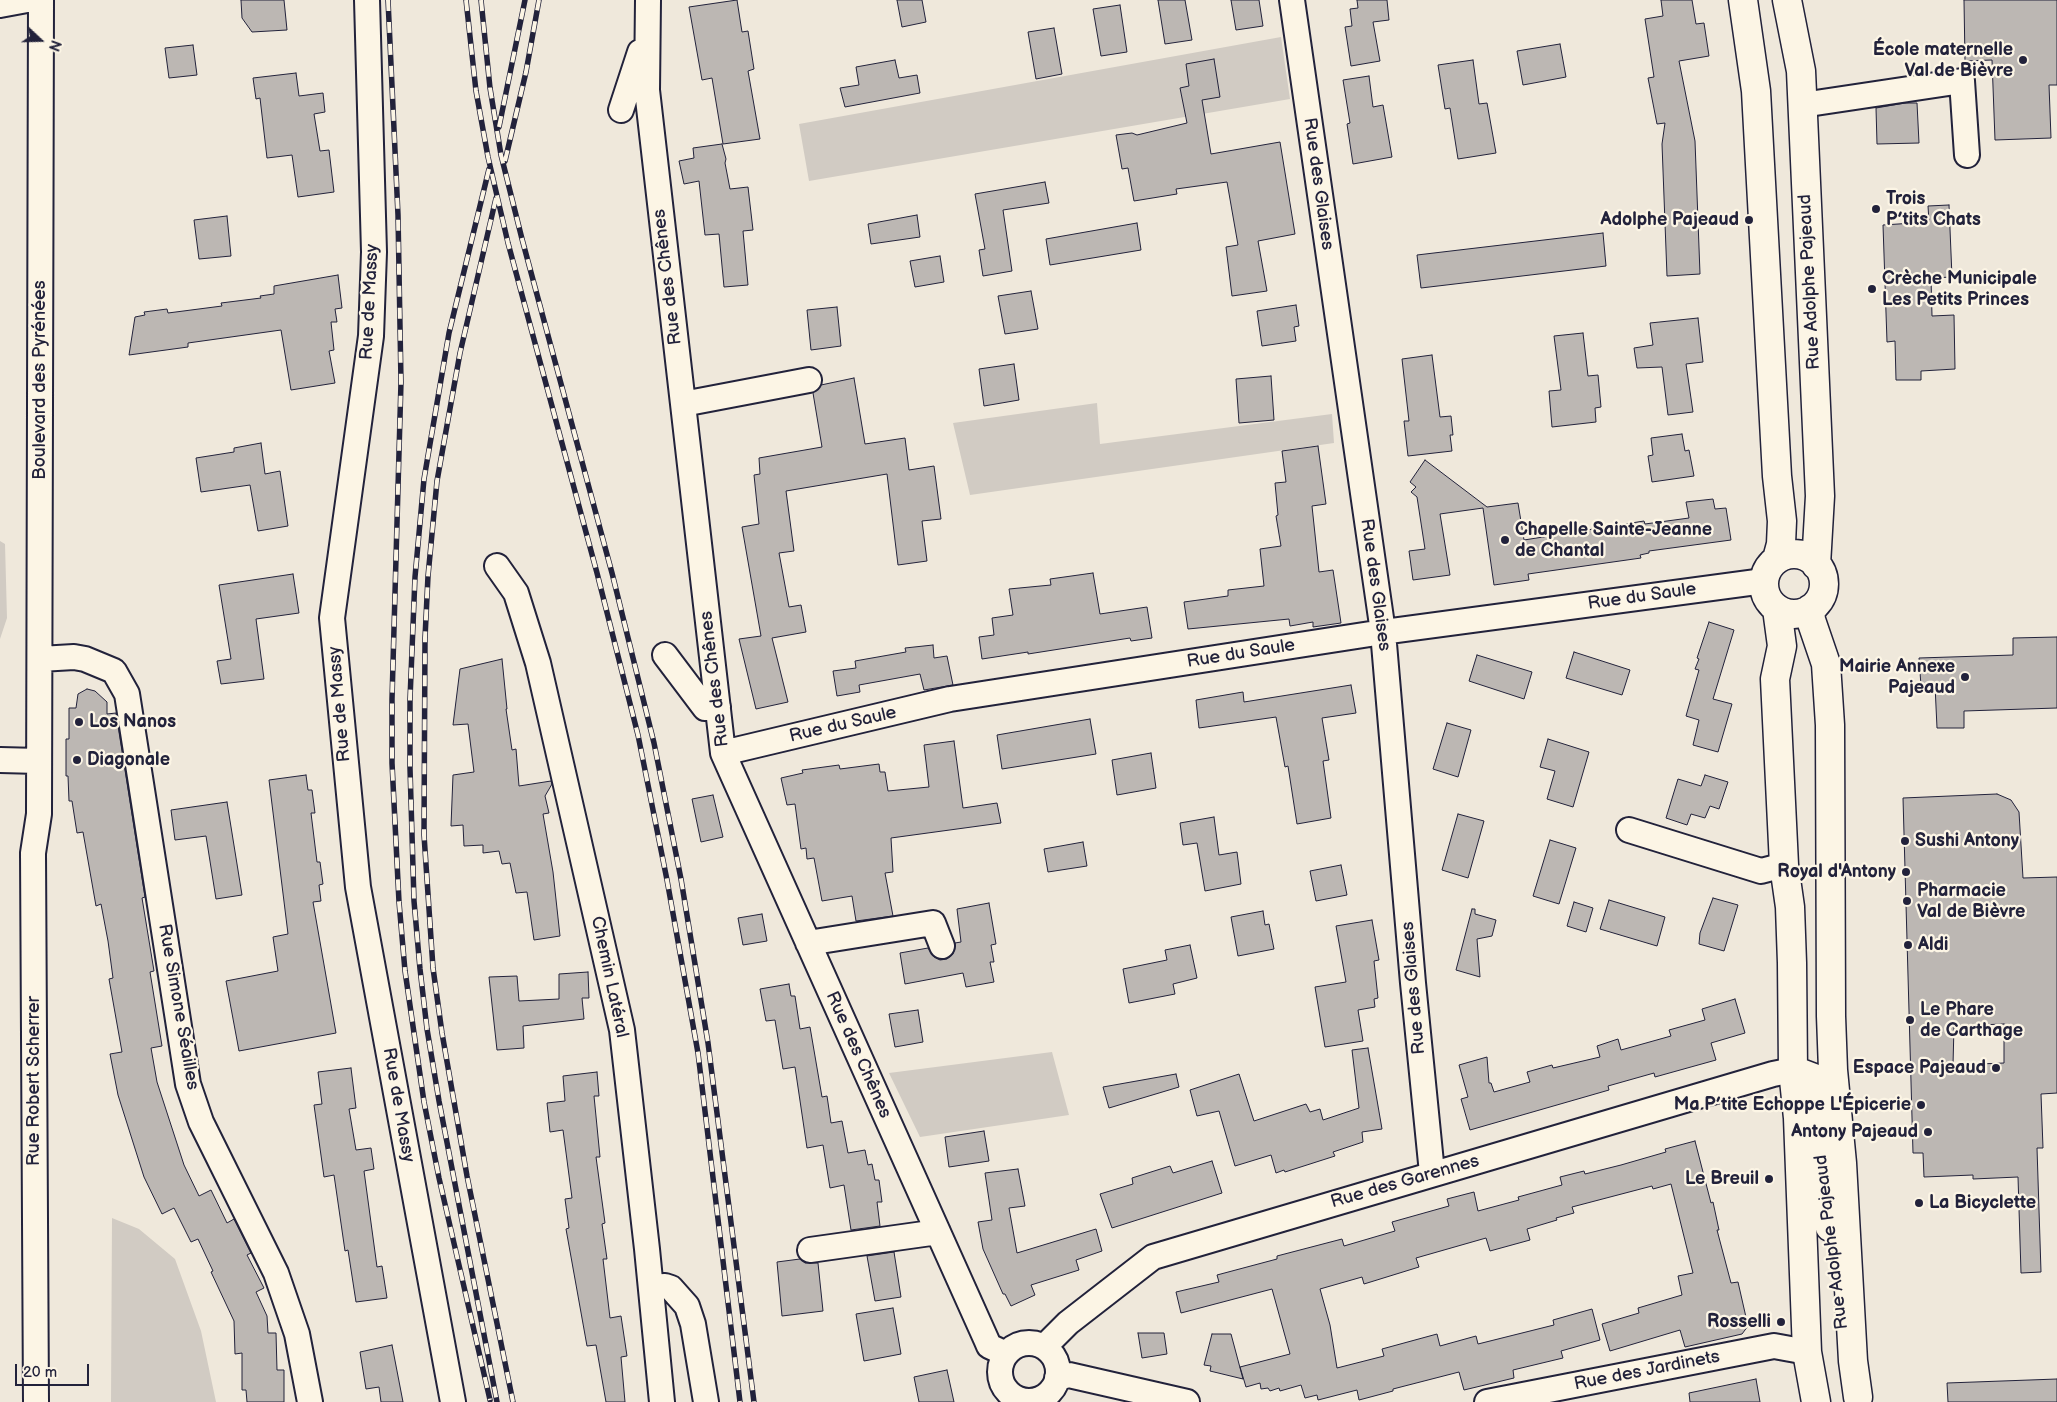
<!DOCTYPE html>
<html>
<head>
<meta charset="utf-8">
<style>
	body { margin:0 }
	#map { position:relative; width:2057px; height:1402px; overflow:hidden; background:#efe8db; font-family:"Balsamiq Sans",sans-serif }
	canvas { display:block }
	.north { position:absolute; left:15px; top:15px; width:50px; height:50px; -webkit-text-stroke:4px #fcf5e5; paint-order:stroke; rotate:111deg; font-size:14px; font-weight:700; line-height:20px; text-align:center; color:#22223b }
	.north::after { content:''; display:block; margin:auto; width:18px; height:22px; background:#22223b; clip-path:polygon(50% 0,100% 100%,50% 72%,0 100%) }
	.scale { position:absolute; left:15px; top:1364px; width:74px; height:22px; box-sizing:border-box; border:2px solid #22223b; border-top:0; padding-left:6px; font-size:15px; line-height:18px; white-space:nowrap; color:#22223b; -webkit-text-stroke:4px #fcf5e5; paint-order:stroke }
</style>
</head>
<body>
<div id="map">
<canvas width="2057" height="1402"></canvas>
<div class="north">N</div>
<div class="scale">20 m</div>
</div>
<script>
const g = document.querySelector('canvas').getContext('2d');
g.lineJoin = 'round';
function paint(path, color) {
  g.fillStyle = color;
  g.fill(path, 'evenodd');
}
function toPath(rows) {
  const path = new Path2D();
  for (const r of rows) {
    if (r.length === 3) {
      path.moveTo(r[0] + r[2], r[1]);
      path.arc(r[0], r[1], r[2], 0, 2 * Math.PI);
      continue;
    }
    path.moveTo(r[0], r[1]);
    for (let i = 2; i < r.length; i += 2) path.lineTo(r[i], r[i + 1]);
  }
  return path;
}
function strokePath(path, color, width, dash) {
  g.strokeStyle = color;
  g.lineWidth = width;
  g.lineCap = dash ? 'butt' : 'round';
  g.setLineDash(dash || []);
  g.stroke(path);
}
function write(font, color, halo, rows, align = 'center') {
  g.font = font + ' "Balsamiq Sans",sans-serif';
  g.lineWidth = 4.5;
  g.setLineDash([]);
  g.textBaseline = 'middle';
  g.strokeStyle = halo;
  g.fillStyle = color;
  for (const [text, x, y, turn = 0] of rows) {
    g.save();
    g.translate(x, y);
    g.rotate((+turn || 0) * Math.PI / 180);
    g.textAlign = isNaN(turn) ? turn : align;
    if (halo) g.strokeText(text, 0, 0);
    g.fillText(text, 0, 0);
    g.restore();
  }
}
const green = toPath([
	[1281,37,1290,99,809,181,799,124],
	[1097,403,1100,444,1332,414,1334,443,970,495,953,423],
	[0,541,5,544,7,618,0,639],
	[1052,1052,1069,1115,920,1137,889,1073],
	[112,1218,139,1229,175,1259,201,1331,216,1402,111,1402]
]);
const building = toPath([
	[241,0,284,0,287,30,252,32,242,18,241,0],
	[737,0,742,32,748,31,754,69,748,71,760,139,723,144,712,78,702,80,689,7,737,0],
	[897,0,922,0,926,22,902,27,897,0],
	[1158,0,1185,0,1192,40,1165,44,1158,0],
	[1231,0,1259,0,1263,26,1236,30,1231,0],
	[1357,0,1387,0,1389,20,1373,22,1380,61,1351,66,1345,27,1352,26,1350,9,1358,8,1357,0],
	[1661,0,1692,0,1696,24,1704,23,1709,56,1679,61,1695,141,1700,274,1667,276,1662,144,1665,123,1657,124,1648,78,1654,77,1645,19,1663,16,1661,0],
	[1964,0,2057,0,2057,85,2049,85,2051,138,1995,140,1992,60,1965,61,1964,0],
	[1120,5,1127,52,1101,56,1093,9,1120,5],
	[1054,28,1062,74,1036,79,1028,32,1054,28],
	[1560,44,1566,77,1523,85,1517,51,1560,44],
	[193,45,197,75,169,78,165,48,193,45],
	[1214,59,1220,97,1202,100,1211,154,1280,142,1295,234,1258,241,1267,291,1232,296,1226,247,1238,245,1227,182,1176,189,1177,194,1134,201,1128,168,1122,169,1116,135,1132,133,1137,135,1187,123,1180,88,1189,86,1186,64,1214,59],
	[895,60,899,78,917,75,920,93,845,107,840,88,859,85,856,67,895,60],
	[1473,60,1479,104,1487,103,1496,153,1458,159,1450,108,1445,109,1438,65,1473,60],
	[296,73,299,96,323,93,325,112,314,114,320,151,329,150,334,192,298,197,292,155,267,158,260,98,256,99,253,78,296,73],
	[1369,76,1373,107,1383,105,1392,157,1353,164,1347,124,1350,123,1343,80,1369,76],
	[1905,103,1917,103,1919,143,1877,144,1876,108,1905,103],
	[722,144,726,159,725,163,730,189,748,187,753,230,743,231,748,285,724,287,719,234,705,235,699,181,684,184,679,161,694,158,693,148,722,144],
	[1045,182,1049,203,1003,210,1012,271,983,276,979,250,985,249,975,194,1045,182],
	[1949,205,1952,277,1931,278,1932,316,1954,315,1955,369,1921,371,1921,380,1896,380,1895,341,1887,342,1883,225,1929,222,1928,206,1949,205],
	[917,215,920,237,871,244,868,224,917,215],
	[227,216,231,256,199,259,194,220,227,216],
	[1137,223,1141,250,1050,265,1046,239,1137,223],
	[1603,233,1606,266,1421,288,1417,255,1603,233],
	[940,256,944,282,915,287,910,261,940,256],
	[338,275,342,308,335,309,337,322,331,322,334,350,329,351,335,383,291,390,281,330,188,343,188,347,129,355,135,317,145,315,144,312,167,309,168,313,222,306,221,303,261,298,260,296,274,294,274,286,338,275],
	[1031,291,1038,329,1005,334,998,296,1031,291],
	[1296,305,1299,326,1294,327,1296,341,1262,346,1257,311,1296,305],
	[837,307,841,346,811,350,807,310,837,307],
	[1698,318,1703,362,1686,364,1693,412,1668,415,1662,367,1637,368,1634,348,1653,345,1650,323,1698,318],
	[1583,333,1588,376,1598,375,1601,407,1595,408,1596,422,1552,427,1549,391,1561,390,1554,336,1583,333],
	[1432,355,1440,417,1451,416,1453,435,1450,435,1452,451,1408,456,1404,421,1409,421,1402,359,1432,355],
	[1014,364,1019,400,984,406,979,369,1014,364],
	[1271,376,1274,420,1239,423,1236,379,1271,376],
	[854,378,865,444,905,438,909,470,934,466,941,519,922,521,927,561,898,565,887,474,786,491,794,551,779,553,789,607,801,605,806,632,772,638,788,702,756,709,739,639,761,636,742,527,759,524,754,475,760,474,759,458,822,447,813,393,821,385,854,378],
	[1682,434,1685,451,1689,450,1694,476,1652,482,1648,456,1653,455,1651,438,1682,434],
	[261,443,265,474,280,471,288,526,258,531,250,485,201,492,196,458,234,452,234,448,261,443],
	[1318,446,1326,504,1312,506,1319,572,1333,570,1341,623,1313,627,1313,622,1290,626,1289,619,1188,629,1184,602,1228,596,1228,590,1264,586,1260,549,1281,546,1276,516,1278,515,1275,483,1286,482,1282,451,1318,446],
	[1425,460,1487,507,1518,503,1524,540,1644,521,1645,524,1689,518,1686,502,1713,499,1715,509,1726,508,1731,540,1649,551,1649,553,1640,555,1641,558,1528,574,1529,580,1494,585,1483,508,1440,514,1450,575,1413,580,1409,551,1425,549,1417,497,1411,492,1416,487,1410,482,1425,460],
	[1093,573,1100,614,1147,607,1152,638,1131,641,1130,638,1028,654,1028,652,982,659,979,637,994,635,992,618,1013,615,1009,589,1051,585,1050,579,1093,573],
	[293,574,299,613,256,619,264,679,221,684,217,661,231,659,219,585,293,574],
	[1709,622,1734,630,1713,699,1732,704,1718,752,1693,745,1699,720,1686,716,1699,670,1695,669,1699,659,1697,658,1709,622],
	[2057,637,2057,708,1964,711,1964,728,1937,728,1935,685,1921,686,1919,658,2013,655,2013,638,2057,637],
	[933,645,934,658,947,656,953,685,924,690,920,674,859,685,860,692,837,696,833,671,856,668,855,661,906,652,905,648,933,645],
	[1574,652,1630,670,1622,695,1566,678,1574,652],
	[1477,655,1532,672,1524,699,1469,681,1477,655],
	[502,659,507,709,506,709,512,750,516,749,519,786,551,781,552,784,545,796,549,813,543,814,553,872,560,936,534,940,527,892,516,893,510,863,502,864,499,851,483,853,483,845,464,846,463,825,451,826,453,775,474,772,468,724,453,725,460,669,502,659],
	[1351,685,1356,713,1322,718,1329,760,1323,761,1331,818,1297,824,1288,766,1285,767,1276,717,1199,728,1196,700,1243,692,1244,702,1351,685],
	[87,689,95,691,107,702,107,714,116,713,145,897,142,898,154,971,150,972,162,1046,151,1048,157,1082,184,1165,199,1196,211,1190,227,1223,234,1219,251,1253,247,1255,264,1288,256,1292,267,1316,268,1333,276,1333,277,1370,284,1370,284,1402,247,1402,246,1390,242,1390,242,1353,235,1354,234,1321,211,1272,213,1271,198,1239,191,1242,174,1208,162,1214,144,1177,118,1095,110,1054,122,1052,109,979,113,978,108,941,101,904,96,906,83,832,77,833,72,801,69,801,68,776,66,776,66,739,69,739,69,708,76,708,78,694,87,689],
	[1090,719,1096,754,1002,769,997,735,1090,719],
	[1447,723,1471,730,1458,777,1433,769,1447,723],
	[1548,739,1589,752,1573,807,1547,799,1555,771,1540,767,1548,739],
	[954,741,963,808,997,803,1001,823,891,838,893,872,885,873,893,916,856,921,852,896,822,901,814,858,807,859,806,848,801,849,795,804,787,805,781,778,803,773,802,770,839,765,840,769,879,764,880,772,885,772,888,791,929,787,924,745,954,741],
	[1151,753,1156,788,1117,795,1112,760,1151,753],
	[306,775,308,790,312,790,315,813,311,813,317,862,320,862,323,884,319,885,321,901,313,902,336,1033,239,1051,226,981,278,971,273,937,288,934,269,780,306,775],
	[1705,775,1728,782,1719,809,1710,806,1705,818,1691,814,1687,825,1666,818,1678,779,1701,786,1705,775],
	[1997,794,2011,800,2019,812,2023,878,2057,877,2057,1093,2041,1094,2043,1148,2037,1148,2041,1272,2021,1273,2018,1177,1973,1179,1973,1175,1924,1177,1923,1153,1913,1153,1903,798,1997,794],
	[2004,1024,2004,1063,1953,1065,1954,1026,2004,1024],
	[713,795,723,837,701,842,692,799,713,795],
	[227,802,242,895,216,899,206,836,175,840,171,810,227,802],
	[1458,814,1484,821,1468,878,1442,870,1458,814],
	[1214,817,1219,855,1237,852,1241,884,1205,891,1197,843,1183,845,1180,823,1214,817],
	[1550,840,1576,848,1559,904,1533,896,1550,840],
	[1083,842,1087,866,1048,872,1044,849,1083,842],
	[1341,865,1347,895,1316,901,1310,871,1341,865],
	[1713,898,1738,905,1724,951,1699,944,1700,933,1713,898],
	[1609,900,1665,917,1657,946,1600,929,1609,900],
	[1574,902,1593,908,1586,932,1567,926,1574,902],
	[989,903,996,944,991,945,994,962,990,962,994,982,966,987,963,973,905,984,900,953,928,948,934,957,940,960,947,959,953,954,955,943,961,942,957,909,989,903],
	[1472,909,1475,909,1475,914,1496,920,1492,936,1477,939,1480,977,1456,970,1472,909],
	[1263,911,1265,925,1269,924,1274,949,1238,956,1231,917,1263,911],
	[762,914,767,941,743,945,738,918,762,914],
	[1372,920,1379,960,1374,961,1378,998,1374,999,1375,1007,1358,1010,1363,1041,1325,1047,1315,987,1346,982,1336,926,1372,920],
	[1190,945,1197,978,1173,984,1175,994,1129,1003,1123,969,1167,960,1165,950,1190,945],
	[588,972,589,998,582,998,584,1019,523,1026,524,1048,497,1050,489,977,517,976,519,1001,559,999,559,974,588,972],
	[789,984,791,996,795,996,800,1029,810,1027,822,1097,827,1096,831,1123,842,1121,848,1153,865,1150,868,1165,872,1164,875,1180,879,1180,882,1202,877,1202,880,1226,851,1230,844,1185,830,1188,823,1145,807,1148,795,1067,783,1069,775,1020,766,1021,760,989,789,984],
	[1735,999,1745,1033,1711,1043,1716,1060,1655,1077,1654,1073,1608,1086,1609,1090,1470,1130,1461,1099,1468,1097,1459,1065,1487,1057,1489,1083,1491,1083,1494,1092,1530,1082,1527,1072,1552,1065,1553,1068,1600,1057,1597,1046,1618,1039,1621,1050,1671,1036,1669,1030,1705,1020,1702,1009,1735,999],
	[918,1010,923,1042,895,1047,889,1014,918,1010],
	[1368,1048,1382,1129,1362,1132,1363,1142,1333,1152,1335,1156,1285,1172,1284,1170,1276,1173,1271,1155,1235,1166,1219,1111,1197,1116,1190,1090,1239,1074,1254,1121,1306,1104,1310,1112,1320,1109,1323,1120,1359,1108,1352,1050,1368,1048],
	[351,1068,356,1108,349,1109,356,1150,371,1148,374,1169,364,1171,377,1267,382,1266,387,1298,356,1302,348,1250,345,1251,334,1175,324,1177,314,1105,322,1104,318,1072,351,1068],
	[597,1072,599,1096,594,1096,600,1157,596,1157,605,1223,602,1224,607,1259,603,1259,610,1318,621,1316,627,1356,621,1357,625,1402,606,1402,596,1345,587,1346,566,1229,569,1228,565,1199,572,1198,563,1130,550,1132,547,1103,565,1101,563,1076,597,1072],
	[1176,1074,1179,1087,1109,1108,1103,1087,1176,1074],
	[984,1131,989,1161,949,1167,945,1137,984,1131],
	[1695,1141,1711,1203,1713,1202,1719,1230,1717,1230,1731,1283,1738,1282,1748,1326,1742,1334,1685,1347,1680,1330,1610,1351,1602,1324,1639,1313,1638,1308,1682,1295,1678,1276,1693,1273,1671,1184,1653,1189,1652,1186,1572,1207,1574,1213,1556,1218,1557,1220,1527,1229,1530,1240,1490,1251,1486,1238,1416,1258,1419,1267,1364,1284,1362,1277,1320,1289,1330,1325,1337,1368,1384,1356,1382,1349,1437,1334,1440,1346,1476,1336,1478,1344,1554,1325,1553,1320,1592,1309,1600,1340,1561,1351,1563,1358,1513,1370,1514,1378,1464,1390,1459,1372,1393,1389,1393,1391,1359,1400,1357,1390,1318,1400,1317,1395,1305,1398,1301,1385,1280,1391,1279,1388,1270,1391,1268,1388,1261,1389,1260,1383,1246,1387,1240,1367,1290,1354,1272,1289,1181,1313,1176,1292,1219,1282,1217,1275,1277,1259,1277,1256,1342,1239,1344,1246,1395,1231,1392,1222,1449,1206,1447,1199,1474,1192,1478,1211,1519,1200,1518,1197,1562,1185,1560,1177,1584,1171,1585,1174,1621,1165,1666,1152,1665,1149,1695,1141],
	[1212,1161,1222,1193,1112,1228,1100,1194,1133,1184,1132,1178,1170,1166,1173,1173,1212,1161],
	[1018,1169,1025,1206,1009,1208,1017,1253,1096,1229,1102,1251,1076,1260,1079,1270,1031,1285,1035,1295,1011,1306,1005,1294,1003,1294,983,1249,978,1222,992,1220,985,1173,1018,1169],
	[894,1252,901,1297,875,1301,867,1256,894,1252],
	[800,1259,805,1263,818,1263,823,1311,782,1316,777,1262,800,1259],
	[893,1308,901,1354,864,1361,856,1314,893,1308],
	[1138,1333,1164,1333,1167,1354,1142,1358,1138,1333],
	[1212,1334,1231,1334,1243,1379,1210,1371,1211,1366,1204,1365,1212,1334],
	[392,1345,403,1402,381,1402,379,1387,366,1389,360,1352,392,1345],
	[947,1370,954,1402,919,1402,914,1377,947,1370],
	[1756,1379,1760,1402,1690,1402,1689,1393,1756,1379],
	[2057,1379,2057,1402,1948,1402,1947,1383,2057,1379]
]);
const minor = toPath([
	[367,0,374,252,371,336,332,618,358,887,453,1402],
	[648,0,647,90,723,753,986,1339,989,1346,1006,1354],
	[1292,0,1383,632,1413,983,1432,1173],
	[0,5,27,0],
	[1802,105,1962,81,1967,155],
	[621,110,640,52],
	[683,404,809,380],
	[497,566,516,593,538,663,622,1030,647,1249,662,1402],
	[665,655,705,708,718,707],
	[40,659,74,657,85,659,114,671,127,694,188,1084,201,1122,276,1273,297,1334,310,1402],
	[723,753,950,699,1383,632,1764,581],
	[0,760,39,761],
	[1629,830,1761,871,1784,865],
	[808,943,933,923,942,946],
	[810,1250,938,1232],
	[651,1287,665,1286,671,1288,687,1306,693,1324,706,1402],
	[1029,1372,29],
	[1044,1347,1068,1323,1153,1257,1773,1074,1793,1070],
	[1057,1378,1069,1375,1187,1402],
	[36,1402,33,853,39,814,41,0],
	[1487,1402,1774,1346,1807,1352]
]);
const major = toPath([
	[1743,0,1756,91,1777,476,1782,521,1781,544,1777,559],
	[1787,0,1801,71,1820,496,1816,565],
	[1794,584,30],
	[1777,609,1782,646,1775,679,1784,865,1790,907,1792,963,1793,1070,1798,1118,1807,1352,1816,1402],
	[1810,609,1811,620,1826,664,1830,725,1831,1016,1833,1070,1842,1163,1853,1361,1858,1397],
	[1793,1070,1814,1078,1819,1093,1821,1164,1830,1227]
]);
const rail = toPath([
	[388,0,398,215,401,382,392,699,392,763,399,902,405,971,424,1102,439,1178,490,1400],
	[466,0,476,91,488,157,508,243,597,573,638,735,667,880,698,1053,740,1402],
	[481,0,490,88,501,155,522,239,612,573,654,743,681,879,708,1043,754,1402],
	[499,127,525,0],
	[505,161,526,72,539,0],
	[489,169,449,333,424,479,415,577,410,699,410,768,414,901,420,969,427,1029,439,1101,497,1402],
	[496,198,460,353,437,481,428,576,425,638,424,835,433,968,442,1033,467,1176,513,1402]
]);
const markers = [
	[2023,60,5,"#22223b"],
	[1876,209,5,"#22223b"],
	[1749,220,5,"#22223b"],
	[1872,289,5,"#22223b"],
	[1505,540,5,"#22223b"],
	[1965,677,5,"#22223b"],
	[79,722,5,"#22223b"],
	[77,760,5,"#22223b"],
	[1905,841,5,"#22223b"],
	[1906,872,5,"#22223b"],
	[1907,901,5,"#22223b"],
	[1908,945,5,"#22223b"],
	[1910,1020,5,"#22223b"],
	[1996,1068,5,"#22223b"],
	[1921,1105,5,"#22223b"],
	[1928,1132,5,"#22223b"],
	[1769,1179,5,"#22223b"],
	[1919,1203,5,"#22223b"],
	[1781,1322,5,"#22223b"]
];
const poiNames = [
	["École maternelle",2013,50,"right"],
	["Val de Bièvre",2013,71,"right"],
	["Trois",1886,199],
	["P’tits Chats",1886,220],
	["Adolphe Pajeaud",1739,220,"right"],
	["Crèche Municipale",1882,279],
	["Les Petits Princes",1882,300],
	["Chapelle Sainte-Jeanne",1515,530],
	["de Chantal",1515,551],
	["Mairie Annexe",1955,667,"right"],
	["Pajeaud",1955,688,"right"],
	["Los Nanos",89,722],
	["Diagonale",87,760],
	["Sushi Antony",1915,841],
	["Royal d'Antony",1896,872,"right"],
	["Pharmacie",1917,891],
	["Val de Bièvre",1917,912],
	["Aldi",1918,945],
	["Le Phare",1920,1010],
	["de Carthage",1920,1031],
	["Espace Pajeaud",1986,1068,"right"],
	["Ma P’tite Echoppe L'Épicerie",1911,1105,"right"],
	["Antony Pajeaud",1918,1132,"right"],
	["Le Breuil",1759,1179,"right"],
	["La Bicyclette",1929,1203],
	["Rosselli",1771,1322,"right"]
];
const streetNames = [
	["Rue des Glaises",1318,184,82],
	["Rue des Chênes",668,277,-97],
	["Rue Adolphe Pajeaud",1810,282,-93],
	["Rue de Massy",370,302,-87],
	["Boulevard des Pyrénées",40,380,-90],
	["Rue des Glaises",1375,585,82],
	["Rue du Saule",1642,597,-8],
	["Rue du Saule",1241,654,-9],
	["Rue des Chênes",715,679,-97],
	["Rue de Massy",340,704,-95],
	["Rue du Saule",843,725,-13],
	["Chemin Latéral",609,977,78],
	["Rue des Glaises",1414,988,-95],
	["Rue Simone Séailles",178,1007,80],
	["Rue des Chênes",858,1055,66],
	["Rue Robert Scherrer",34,1081,-90],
	["Rue de Massy",398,1105,80],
	["Rue des Garennes",1405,1182,-16],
	["Rue Adolphe Pajeaud",1832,1242,-97],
	["Rue des Jardinets",1647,1371,-11]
];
paint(green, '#d1cbc3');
paint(building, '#bcb7b3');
strokePath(building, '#22223b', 1);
strokePath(minor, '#22223b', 28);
strokePath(major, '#22223b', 31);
strokePath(minor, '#fcf5e5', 24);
strokePath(major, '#fcf5e5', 28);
strokePath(rail, '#22223b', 5.5);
strokePath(rail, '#fcf5e5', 4, [11]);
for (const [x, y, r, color] of markers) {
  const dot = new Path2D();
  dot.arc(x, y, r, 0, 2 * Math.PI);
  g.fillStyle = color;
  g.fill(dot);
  strokePath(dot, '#fcf5e5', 2);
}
write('bold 18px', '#22223b', '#fcf5e5', poiNames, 'left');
write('18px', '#22223b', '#fcf5e5', streetNames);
</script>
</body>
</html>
